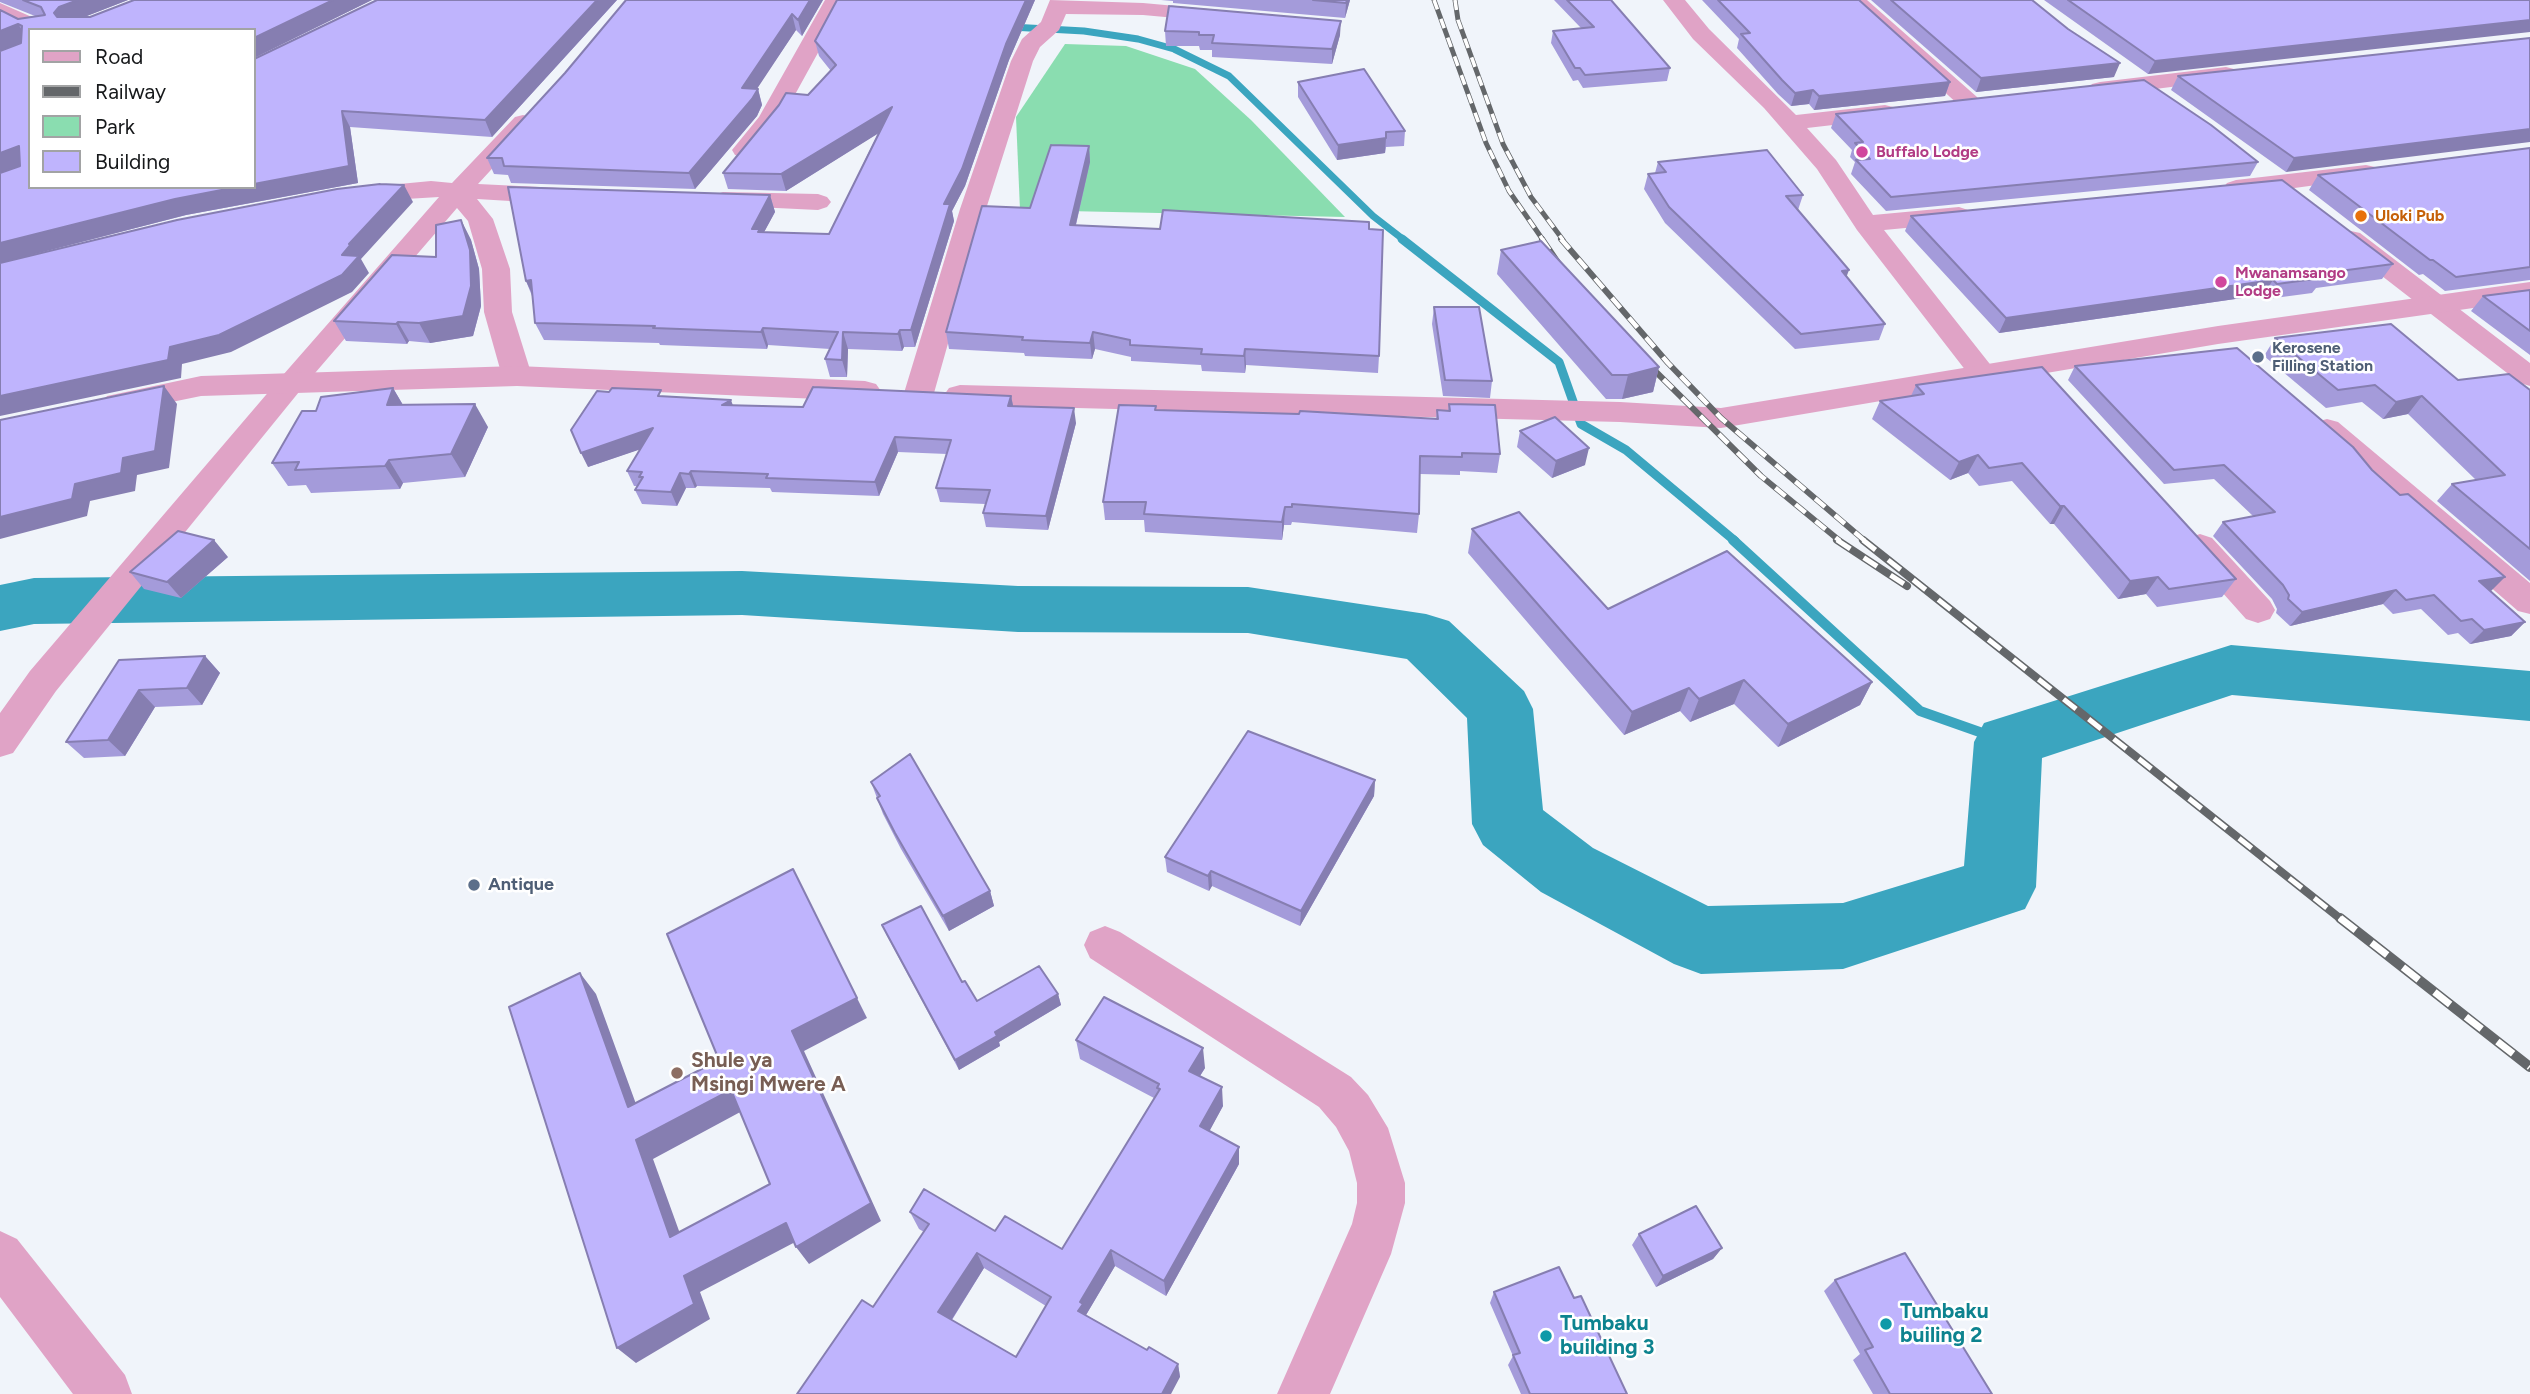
<!DOCTYPE html>
<html>
<head>
<meta charset="utf-8">
<style>
	body { margin:0 }
	#map { position:relative; width:2530px; height:1394px; overflow:hidden; background:#f0f4fa; font-family:Figtree,sans-serif }
	canvas { display:block }
	.legend { position:absolute; left:28px; top:28px; width:228px; height:161px; box-sizing:border-box; background:#fff; border:2px solid #a2a3a4; margin:0; padding:9px 12px; list-style:none; font-size:21px; color:#17191b }
	.legend li { display:flex; align-items:center; gap:14px; height:35px }
	.legend b { width:35px; border:2px solid #a2a3a4 }
</style>
</head>
<body>
<div id="map">
<canvas width="2530" height="1394"></canvas>
<ul class="legend">
<li><b style="height:9px;background:#e0a3c6"></b>Road</li>
<li><b style="height:9px;background:#64676a"></b>Railway</li>
<li><b style="height:19px;background:#8addb0"></b>Park</li>
<li><b style="height:19px;background:#bfb4fd"></b>Building</li>
</ul>
</div>
<script>
const g = document.querySelector('canvas').getContext('2d');
g.lineJoin = 'round';
function paint(path, color) {
  g.fillStyle = color;
  g.fill(path, 'evenodd');
}
function toPath(rows) {
  const path = new Path2D();
  for (const r of rows) {
    path.moveTo(r[0], r[1]);
    for (let i = 2; i < r.length; i += 2) path.lineTo(r[i], r[i + 1]);
  }
  return path;
}
function strokePath(path, color, width, dash) {
  g.strokeStyle = color;
  g.lineWidth = width;
  g.lineCap = dash ? 'butt' : 'round';
  g.setLineDash(dash || []);
  g.stroke(path);
}
function write(font, color, halo, rows, align = 'center') {
  g.font = font + ' Figtree,sans-serif';
  g.lineWidth = 5;
  g.setLineDash([]);
  g.textBaseline = 'middle';
  g.strokeStyle = halo;
  g.fillStyle = color;
  for (const [text, x, y, turn = 0] of rows) {
    g.save();
    g.translate(x, y);
    g.rotate((+turn || 0) * Math.PI / 180);
    g.textAlign = isNaN(turn) ? turn : align;
    if (halo) g.strokeText(text, 0, 0);
    g.fillText(text, 0, 0);
    g.restore();
  }
}
const green = toPath([
	[1065,44,1126,46,1195,69,1251,120,1345,217,1020,210,1016,117]
]);
const streamFar2 = toPath([
	[1011,27,1084,31,1138,39,1174,49,1229,76,1373,216,1404,240]
]);
const streamFar1 = toPath([
	[1402,239,1559,362,1581,424,1626,450,1735,541]
]);
const stream = toPath([
	[1733,540,1920,711,2008,742]
]);
const river = toPath([
	[742,571,1018,586,1248,587,1426,614,1449,621,1524,691,1533,709,1543,810,1593,848,1708,906,1843,903,1964,866,1974,742,1984,723,2231,645,2530,671,2530,721,2232,695,2042,758,2036,887,2025,909,1843,969,1701,974,1674,964,1541,892,1483,845,1472,824,1467,718,1407,659,1248,633,1018,632,742,615,34,624,0,631,0,585,34,578,742,571]
]);
const minor = toPath([
	[825,0,847,0,781,120,753,155,744,157,735,155,732,150,759,117,825,0],
	[1050,0,1143,3,1220,10,1228,11,1231,16,1228,21,1220,22,1143,15,1066,14,1059,30,1040,47,1033,61,986,209,934,393,930,400,919,402,908,400,904,393,960,209,1011,61,1022,39,1041,22,1050,0],
	[1663,0,1685,0,1709,29,1796,115,1885,105,1893,107,1897,112,1893,117,1885,119,1807,128,1836,160,1873,215,1959,207,1968,210,1972,215,1968,220,1959,223,1884,230,1993,368,1998,374,1993,380,1983,383,1973,380,1857,230,1817,169,1764,108,1693,39,1663,0],
	[1844,0,1867,0,1977,97,1981,102,1977,107,1961,107,1844,0],
	[0,3,50,25,53,30,30,30,30,32,0,17,0,3],
	[2226,67,2234,69,2237,74,2234,79,2100,96,2092,94,2088,89,2092,84,2100,82,2226,67],
	[523,115,531,117,535,122,478,184,560,188,569,191,573,196,569,201,560,204,477,199,493,219,510,269,512,312,532,376,527,382,517,385,507,382,502,376,484,312,482,269,468,221,457,208,303,387,56,691,13,753,0,757,0,713,30,671,283,375,439,197,356,202,347,199,343,194,347,189,431,181,452,183,515,117,523,115],
	[2366,165,2375,167,2378,172,2375,177,2236,196,2227,193,2223,188,2227,183,2236,180,2366,165],
	[723,192,818,194,827,197,831,202,827,207,818,210,714,205,710,200,714,195,723,192],
	[2351,231,2360,233,2530,363,2530,386,2520,383,2342,245,2338,239,2342,233,2351,231],
	[2327,419,2338,422,2530,583,2530,614,2518,611,2316,436,2312,429,2316,422,2327,419],
	[2200,534,2212,538,2270,601,2275,610,2270,619,2258,623,2246,619,2188,554,2183,546,2188,538,2200,534],
	[1105,926,1120,932,1351,1077,1368,1095,1388,1128,1405,1183,1405,1203,1391,1254,1330,1394,1277,1394,1352,1224,1357,1203,1357,1183,1349,1151,1336,1127,1319,1107,1090,958,1084,945,1090,932,1105,926],
	[0,1231,17,1239,125,1375,132,1394,73,1394,0,1297,0,1231]
]);
const tertiary = toPath([
	[2530,282,2530,300,2218,344,1721,428,1620,422,960,405,949,402,944,395,949,388,960,385,1620,402,1721,408,2218,326,2530,282],
	[517,366,865,381,876,384,881,391,876,398,865,401,517,386,201,396,118,413,107,410,102,403,107,396,201,376,517,366]
]);
const railFar3 = toPath([
	[1434,0,1486,143,1509,191,1543,240],
	[1455,0,1458,20,1503,144,1531,197,1563,240]
]);
const railFar2 = toPath([
	[1542,239,1559,264],
	[1561,239,1668,363,1721,418,1865,541],
	[1645,361,1761,476,1840,541]
]);
const railFar1 = toPath([
	[1837,540,1907,586],
	[1863,540,2342,920]
]);
const rail = toPath([
	[2340,918,2530,1067]
]);
const wall = toPath([
	[0,0,128,0,84,17,90,17,134,0,372,0,254,58,254,30,30,187,377,0,617,0,492,137,350,127,358,183,186,215,0,263,0,51,18,19,35,16,0,2],
	[823,0,802,36,796,30,756,89,758,89,762,105,757,116,695,189,511,183,508,175,494,174,487,158,565,73],
	[837,0,1035,0,1009,60,965,186,952,211,954,221,915,347,904,347,902,351,848,349,847,377,830,377,825,359,830,349,768,345,767,349,660,345,659,343,544,340,535,323,532,296,526,281,770,195,775,212,764,232,829,234,878,133,786,191,728,189,723,173,808,95,831,71,819,56,815,41],
	[1161,0,1350,0,1345,18,1173,3,1173,1],
	[1554,0,1611,0,1670,68,1667,81,1583,88,1578,80,1573,81,1551,43,1553,31,1581,28],
	[1702,0,1859,0,1950,82,1945,96,1814,110,1809,104,1791,106,1778,94,1737,48,1739,39],
	[1871,0,2032,0,2114,77,1976,92],
	[2044,0,2530,0,2148,74],
	[1165,31,1340,35,1332,64,1212,57,1212,50,1200,50,1199,46,1166,46],
	[2530,38,2286,172,2171,90,2178,76],
	[1298,82,1405,131,1404,146,1386,147,1385,153,1337,160,1298,97],
	[1836,114,2258,162,2250,176,1886,211,1851,174,1855,162,1850,157,1852,150,1831,128],
	[1089,146,1090,162,1076,225,1379,356,1378,373,1246,365,1245,373,1202,371,1201,365,1131,361,1131,357,1095,349,1092,359,1025,356,1024,353,949,349,946,332,1030,208],
	[2530,148,2530,280,2445,291,2423,274,2419,275,2309,190,2318,175],
	[1658,162,1803,195,1798,210,1846,277,1885,324,1879,340,1795,349,1665,223,1644,189,1648,174,1655,173],
	[1911,216,2393,264,2382,279,2316,288,2312,293,2267,299,2263,295,1999,333,1905,231],
	[461,220,471,240,479,269,481,306,473,336,430,343,409,341,407,344,346,341,334,321,436,257],
	[1501,250,1659,367,1653,392,1622,399,1606,399,1497,274],
	[2530,290,2530,355,2471,311,2483,296],
	[1434,307,1492,381,1490,398,1443,396,1432,324],
	[2275,338,2458,380,2530,390,2530,581,2437,501,2452,484,2476,480,2408,414,2383,419,2362,402,2326,408,2264,356],
	[2075,366,2372,470,2491,591,2490,591,2525,622,2511,636,2470,644,2458,633,2448,635,2421,609,2393,614,2383,604,2290,626,2276,613,2277,609,2272,599,2213,536,2223,522,2253,516,2214,479,2164,484,2068,380],
	[1916,385,2236,579,2222,597,2157,607,2146,594,2118,599,2054,524,2050,524,2012,481,1979,486,1968,473,1950,480,1872,419,1880,401,1911,396],
	[393,388,403,405,488,427,465,477,403,483,400,489,311,493,306,485,288,486,272,463,316,411],
	[609,392,664,397,733,405,803,407,1011,396,1013,406,1076,423,1048,530,986,527,983,513,985,504,940,502,936,488,947,454,898,452,879,496,772,492,770,488,697,486,695,488,686,488,677,506,642,504,635,490,638,486,634,486,627,471,640,449,588,467],
	[1449,404,1500,454,1497,473,1460,471,1460,475,1420,474,1419,514,1417,533,1292,522,1291,525,1284,525,1282,540,1145,532,1144,520,1105,520,1103,502,1156,406,1156,410,1436,419,1437,410,1448,411],
	[1520,431,1585,465,1552,478,1517,447],
	[1472,529,1608,609,1872,682,1860,705,1778,747,1734,704,1690,722,1680,711,1624,735,1468,553],
	[228,557,181,598,144,589,130,572],
	[205,656,220,673,202,705,155,707,125,756,84,758,66,742,119,660],
	[1375,780,1374,796,1300,926,1212,886,1209,891,1167,872,1165,857],
	[871,782,990,891,994,906,949,931,901,849,883,814],
	[882,925,962,982,977,1001,1058,994,1061,1005,999,1042,1000,1046,959,1070,887,936],
	[1076,1040,1205,1068,1200,1076,1223,1106,1209,1131,1239,1147,1239,1164,1166,1296,1115,1266,1086,1315,1147,1350,1178,1364,1180,1377,797,1394,873,1307,924,1232,919,1229,910,1212,995,1231,1062,1249,1154,1098,1080,1059],
	[984,1268,1046,1306,1016,1357,952,1320],
	[1639,1234,1722,1248,1713,1259,1656,1287,1632,1245],
	[1835,1280,1992,1394,1873,1394,1853,1360,1860,1354,1824,1291],
	[1494,1292,1574,1298,1627,1394,1521,1394,1508,1365,1513,1356,1490,1303]
]);
const shadedWall = toPath([
	[78,0,128,0,69,23,65,30,54,13,59,7],
	[333,0,372,0,254,58,254,38],
	[597,0,617,0,492,137,485,120],
	[810,0,823,0,802,36,798,20],
	[1026,0,1035,0,1009,60,965,186,952,211,954,221,915,347,911,330,944,204,1006,44],
	[1347,0,1350,0,1345,18,1346,3],
	[792,14,796,30,747,104,742,88],
	[2530,20,2530,32,2148,74,2155,61],
	[1341,21,1340,35,1332,64,1332,49],
	[18,24,29,40,0,51,0,31],
	[2120,63,2114,77,1976,92,1981,78],
	[1950,82,1945,96,1814,110,1819,96],
	[758,89,762,105,757,116,695,189,689,173],
	[1813,90,1809,104,1791,106,1795,93],
	[892,107,895,123,786,191,781,174],
	[342,111,350,127,358,183,186,215,0,263,0,243,175,199,237,187,254,187,254,184],
	[2530,129,2530,142,2286,172,2294,158],
	[1386,138,1385,153,1337,160,1338,145],
	[19,146,30,163,0,174,0,153],
	[1089,146,1090,162,1072,241,1070,225],
	[404,185,413,202,361,259,369,273,352,292,231,352,182,364,181,378,0,416,0,396,170,347,342,255,349,244],
	[770,195,775,212,762,236,752,229],
	[461,220,471,240,479,269,481,306,473,336,430,343,419,323],
	[1849,270,1843,286,1842,271],
	[531,280,534,298,526,281],
	[2273,280,2263,295,1999,333,2006,318],
	[398,322,409,341,407,344,396,324],
	[763,328,768,345,767,349,761,332],
	[900,330,904,347,902,351,898,334],
	[843,332,848,349,847,377,842,360],
	[1093,332,1095,349,1092,359,1090,343],
	[1245,349,1246,365,1245,373,1244,356],
	[1659,367,1653,392,1622,399,1628,375],
	[164,386,177,404,169,468,137,475,135,491,90,501,87,516,0,539,0,517,75,484,123,458],
	[393,388,407,412,387,405],
	[1011,396,1014,410,1008,406],
	[2422,396,2408,414,2383,419,2396,402],
	[731,400,736,414,722,405],
	[475,404,488,427,465,477,451,454],
	[1074,408,1076,423,1048,530,1046,516],
	[653,428,659,443,588,467,581,453],
	[895,437,898,452,879,496,875,482],
	[1589,448,1585,465,1552,478,1556,461],
	[1978,455,1968,473,1950,480,1959,462],
	[389,460,403,483,400,489,385,466],
	[691,471,697,486,695,488,689,474],
	[680,473,686,488,677,506,671,492],
	[2060,506,2064,506,2054,524,2050,524],
	[1285,507,1284,525,1282,540,1282,522],
	[214,540,228,557,181,598,167,582],
	[2158,577,2146,594,2118,599,2130,581],
	[2505,577,2491,591,2465,595,2479,581],
	[2396,590,2383,604,2290,626,2302,612],
	[2525,622,2511,636,2470,644,2484,630],
	[205,656,220,673,202,705,187,688],
	[1744,680,1734,704,1690,722,1699,699],
	[1872,682,1860,705,1778,747,1788,724],
	[1689,688,1680,711,1624,735,1632,712],
	[139,690,155,707,125,756,108,740],
	[1375,780,1374,796,1300,926,1301,911],
	[1211,871,1212,886,1209,891,1208,876],
	[990,891,994,906,949,931,943,916],
	[580,973,596,994,644,1126,628,1107],
	[1058,994,1061,1005,999,1042,1000,1046,959,1070,955,1060,995,1032],
	[857,998,867,1018,804,1051,881,1221,809,1264,796,1247,792,1031],
	[1203,1048,1205,1068,1191,1090,1189,1071],
	[1222,1087,1223,1106,1202,1145,1200,1126],
	[731,1090,744,1110,653,1159,687,1253,670,1237,636,1140],
	[1239,1147,1239,1164,1166,1296,1164,1281],
	[786,1223,799,1240,700,1292,710,1319,636,1363,617,1348,684,1276],
	[1722,1248,1713,1259,1656,1287,1663,1276],
	[1111,1250,1115,1266,1086,1315,1078,1311,1080,1302],
	[977,1253,984,1268,947,1327,938,1312],
	[1178,1364,1180,1377,1171,1394,1162,1394]
]);
const building = toPath([
	[23,0,78,0,59,7,54,13,57,17,90,17,134,0,333,0,254,38,254,30,30,30,30,187,237,187,175,199,0,243,0,173,20,166,19,146,0,153,0,51,21,43,22,26,18,24,0,31,0,10,18,19,45,15,41,7,23,0],
	[377,0,597,0,485,120,342,111,349,166,254,184,254,59,377,0],
	[626,0,810,0,798,20,792,14,742,88,758,89,752,99,689,173,504,166,502,158,487,158,565,73,626,0],
	[837,0,1026,0,1006,44,962,169,944,204,950,204,911,330,900,330,898,334,843,332,842,360,825,359,838,332,763,328,761,332,653,328,655,326,535,323,531,280,526,281,508,187,770,195,752,229,760,229,758,232,829,234,892,107,781,174,723,173,779,105,786,93,808,95,836,65,815,41,837,0],
	[1313,0,1347,0,1346,3,1313,0],
	[1567,0,1611,0,1670,68,1585,75,1580,68,1575,68,1553,31,1594,27,1567,0],
	[1718,0,1859,0,1950,82,1819,96,1813,90,1795,93,1782,80,1741,34,1750,33,1718,0],
	[1891,0,2032,0,2068,29,2120,63,1981,78,1891,0],
	[2068,0,2530,0,2530,20,2155,61,2068,0],
	[1169,6,1341,21,1332,49,1212,43,1214,35,1199,35,1199,32,1165,31,1169,6],
	[2530,38,2530,129,2294,158,2178,76,2530,38],
	[1364,69,1405,131,1386,132,1386,138,1338,145,1298,82,1364,69],
	[2144,80,2211,125,2258,162,1891,197,1856,160,1870,159,1855,143,1863,142,1836,114,2144,80],
	[1051,145,1089,146,1070,225,1160,229,1163,210,1369,222,1369,229,1383,230,1379,356,1245,349,1244,356,1201,354,1202,349,1130,345,1130,340,1093,332,1090,343,1022,340,1023,337,946,332,982,206,1030,208,1051,145],
	[2530,148,2530,267,2456,277,2433,260,2430,260,2318,175,2530,148],
	[1767,150,1803,195,1786,196,1849,270,1842,271,1885,324,1801,334,1669,207,1648,174,1666,172,1658,162,1767,150],
	[2282,180,2393,264,2317,274,2322,278,2277,284,2273,280,2006,318,1911,216,2282,180],
	[380,184,404,185,349,244,352,243,342,255,359,256,342,275,219,335,170,347,168,360,0,396,0,263,177,220,337,189,380,184],
	[461,220,470,250,471,286,463,316,419,323,398,322,396,324,334,321,392,255,436,257,436,225,461,220],
	[1541,241,1659,367,1628,375,1612,375,1501,250,1541,241],
	[2530,290,2530,331,2483,296,2530,290],
	[1434,307,1479,307,1492,381,1445,380,1434,307],
	[2391,324,2458,380,2509,374,2530,390,2530,549,2452,484,2505,475,2422,396,2396,402,2375,385,2338,390,2275,338,2391,324],
	[2237,348,2353,447,2372,470,2400,495,2408,494,2505,577,2479,581,2525,622,2484,630,2472,619,2461,621,2434,595,2406,600,2396,590,2302,612,2288,599,2289,595,2283,585,2223,522,2275,512,2224,465,2174,470,2075,366,2237,348],
	[2042,367,2236,579,2169,589,2158,577,2130,581,2064,506,2060,506,2022,463,1989,468,1978,455,1959,462,1880,401,1924,394,1916,385,2042,367],
	[164,386,155,451,123,458,121,473,75,484,72,499,0,517,0,420,164,386],
	[813,387,1011,396,1008,406,1074,408,1046,516,983,513,990,490,936,488,951,440,895,437,875,482,766,478,768,474,691,471,689,474,680,473,671,492,635,490,643,477,639,477,642,472,627,471,653,428,581,453,571,430,597,391,609,392,612,388,661,390,658,396,731,400,722,405,803,407,813,387],
	[393,388,387,405,475,404,451,454,389,460,385,466,295,470,299,462,272,463,302,411,316,411,321,397,393,388],
	[1449,404,1495,405,1500,454,1462,453,1462,457,1420,456,1419,514,1292,504,1292,507,1285,507,1282,522,1144,514,1146,502,1103,502,1119,405,1156,406,1155,410,1299,414,1300,411,1438,419,1437,410,1450,411,1449,404],
	[1555,417,1589,448,1556,461,1520,431,1555,417],
	[1519,512,1608,609,1727,551,1872,682,1788,724,1744,680,1699,699,1689,688,1632,712,1472,529,1519,512],
	[178,531,214,540,167,582,130,572,178,531],
	[205,656,187,688,139,690,108,740,66,742,119,660,205,656],
	[1248,731,1375,780,1301,911,1211,871,1208,876,1165,857,1248,731],
	[910,754,990,891,943,916,895,833,877,798,880,796,871,782,910,754],
	[793,869,857,998,792,1031,871,1203,796,1247,786,1223,684,1276,694,1304,617,1348,509,1007,580,973,628,1107,719,1060,667,934,793,869],
	[731,1090,770,1184,670,1237,636,1140,731,1090],
	[921,906,962,982,965,981,977,1001,1039,966,1058,994,995,1032,997,1036,955,1060,882,925,921,906],
	[1104,997,1203,1048,1189,1071,1222,1087,1200,1126,1239,1147,1164,1281,1111,1250,1080,1302,1083,1304,1078,1311,1147,1350,1149,1347,1178,1364,1162,1394,797,1394,862,1300,873,1307,929,1224,910,1212,924,1189,995,1231,1005,1216,1062,1249,1160,1089,1157,1088,1159,1084,1076,1040,1104,997],
	[977,1253,1051,1297,1016,1357,938,1312,977,1253],
	[1696,1206,1722,1248,1663,1276,1639,1234,1696,1206],
	[1905,1253,1992,1394,1890,1394,1865,1350,1873,1347,1835,1280,1905,1253],
	[1559,1267,1574,1298,1581,1296,1627,1394,1530,1394,1513,1355,1520,1353,1494,1292,1559,1267]
]);
const markers = [
	[1862,152,7,"#d1479c"],
	[2361,216,7,"#e8710a"],
	[2221,282,7,"#d1479c"],
	[2258,357,7,"#5c6f8a"],
	[474,885,7,"#5c6f8a"],
	[677,1073,7,"#8d6e63"],
	[1886,1324,7,"#0f9aa8"],
	[1546,1336,7,"#0f9aa8"]
];
const farHotelnames = [
	["Buffalo Lodge",1876,152],
	["Mwanamsango",2235,273],
	["Lodge",2235,291]
];
const farFoodnames = [
	["Uloki Pub",2375,216]
];
const farServicenames = [
	["Kerosene",2272,348],
	["Filling Station",2272,366]
];
const serviceNames = [
	["Antique",488,885]
];
const nearEducationnames = [
	["Shule ya",691,1061],
	["Msingi Mwere A",691,1085]
];
const nearCulturenames = [
	["Tumbaku",1900,1312],
	["builing 2",1900,1336],
	["Tumbaku",1560,1324],
	["building 3",1560,1348]
];
paint(green, '#8addb0');
strokePath(streamFar2, '#3ba5bf', 7);
strokePath(streamFar1, '#3ba5bf', 9);
strokePath(stream, '#3ba5bf', 10);
paint(river, '#3ba5bf');
paint(minor, '#e0a3c6');
paint(tertiary, '#e0a3c6');
strokePath(railFar3, '#64676a', 5);
strokePath(railFar2, '#64676a', 6);
strokePath(railFar1, '#64676a', 8);
strokePath(rail, '#64676a', 10);
strokePath(railFar3, '#fff', 3.5, [10]);
strokePath(railFar2, '#fff', 4.5, [13]);
strokePath(railFar1, '#fff', 5, [16]);
strokePath(rail, '#fff', 7, [20]);
paint(wall, '#a49bda');
paint(shadedWall, '#867eb1');
paint(building, '#bfb4fd');
strokePath(building, '#867eb1', 2);
for (const [x, y, r, color] of markers) {
  const dot = new Path2D();
  dot.arc(x, y, r, 0, 2 * Math.PI);
  g.fillStyle = color;
  g.fill(dot);
  strokePath(dot, '#fff', 2.5);
}
write('bold 16px', '#b23c85', '#fff', farHotelnames, 'left');
write('bold 16px', '#c56008', '#fff', farFoodnames, 'left');
write('bold 16px', '#4e5e75', '#fff', farServicenames, 'left');
write('bold 18px', '#4e5e75', '#fff', serviceNames, 'left');
write('bold 21px', '#785e54', '#fff', nearEducationnames, 'left');
write('bold 21px', '#0d838f', '#fff', nearCulturenames, 'left');
</script>
</body>
</html>
